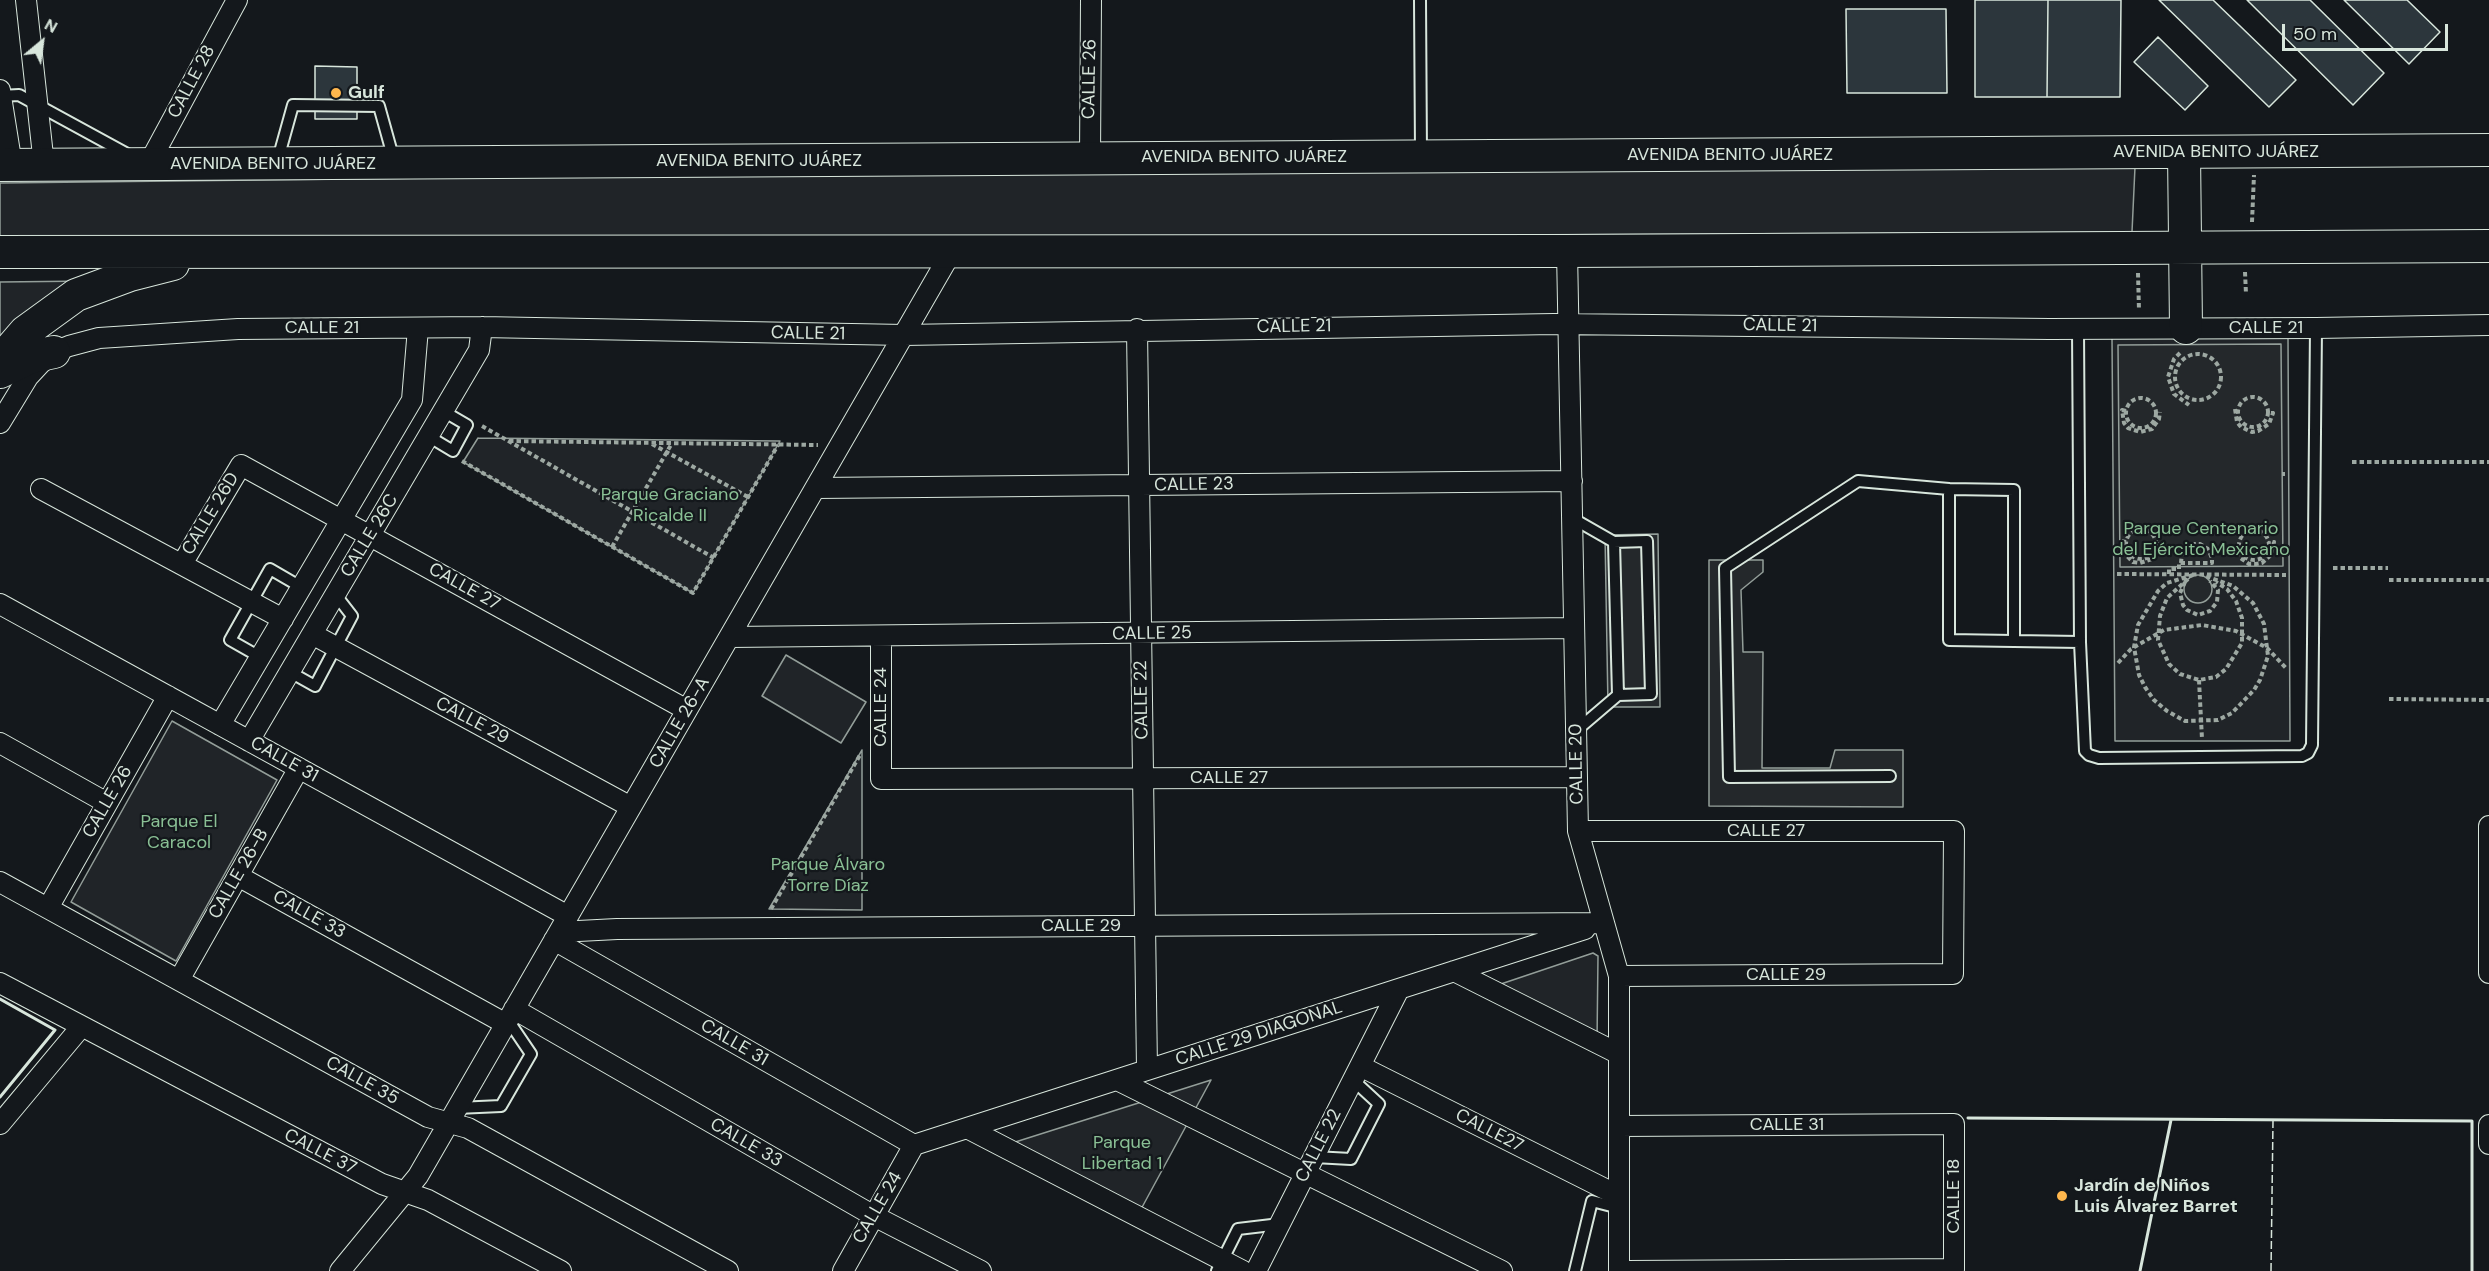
<!DOCTYPE html>
<html>
<head>
<meta charset="utf-8">
<style>
	body { margin:0 }
	#map { position:relative; width:2489px; height:1271px; overflow:hidden; background:#14181c; font-family:"DM Sans",sans-serif }
	canvas { display:block }
	.north { position:absolute; left:12px; top:12px; width:60px; height:60px; -webkit-text-stroke:4px #14181c; paint-order:stroke; rotate:29deg; font-size:16px; font-weight:700; line-height:24px; text-align:center; color:#d8e6dc }
	.north::after { content:''; display:block; margin:auto; width:21px; height:27px; background:#d8e6dc; clip-path:polygon(50% 0,100% 100%,50% 72%,0 100%) }
	.scale { position:absolute; left:2282px; top:24px; width:166px; height:27px; box-sizing:border-box; border:3px solid #d8e6dc; border-top:0; padding-left:8px; font-size:18px; line-height:21px; white-space:nowrap; color:#d8e6dc; -webkit-text-stroke:4px #14181c; paint-order:stroke }
</style>
</head>
<body>
<div id="map">
<canvas width="2489" height="1271"></canvas>
<div class="north">N</div>
<div class="scale">50 m</div>
</div>
<script>
const g = document.querySelector('canvas').getContext('2d');
g.lineJoin = 'round';
function paint(path, color) {
  g.fillStyle = color;
  g.fill(path, 'evenodd');
}
function toPath(rows) {
  const path = new Path2D();
  for (const r of rows) {
    if (r.length === 3) {
      path.moveTo(r[0] + r[2], r[1]);
      path.arc(r[0], r[1], r[2], 0, 2 * Math.PI);
      continue;
    }
    path.moveTo(r[0], r[1]);
    for (let i = 2; i < r.length; i += 2) path.lineTo(r[i], r[i + 1]);
  }
  return path;
}
function strokePath(path, color, width, dash) {
  g.strokeStyle = color;
  g.lineWidth = width;
  g.lineCap = dash ? 'butt' : 'round';
  g.setLineDash(dash || []);
  g.stroke(path);
}
function write(font, color, halo, rows, align = 'center') {
  g.font = font + ' "DM Sans",sans-serif';
  g.lineWidth = 4.5;
  g.setLineDash([]);
  g.textBaseline = 'middle';
  g.strokeStyle = halo;
  g.fillStyle = color;
  for (const [text, x, y, turn = 0] of rows) {
    g.save();
    g.translate(x, y);
    g.rotate((+turn || 0) * Math.PI / 180);
    g.textAlign = isNaN(turn) ? turn : align;
    if (halo) g.strokeText(text, 0, 0);
    g.fillText(text, 0, 0);
    g.restore();
  }
}
const green = toPath([
	[2135,167,2132,232,0,242,0,183,952,172,2135,167],
	[90,281,0,344,0,282,90,281],
	[2288,337,2290,741,2115,741,2112,338,2288,337],
	[478,438,780,441,693,593,463,462,478,438],
	[786,655,866,702,841,743,762,696,786,655],
	[172,721,277,780,176,961,71,902,172,721],
	[862,750,862,910,769,909,862,750],
	[1593,953,1598,956,1597,1042,1489,988,1593,953],
	[1211,1080,1140,1211,1009,1144,1211,1080]
]);
const parking = toPath([
	[2281,344,2283,566,2120,567,2118,345,2281,344],
	[1658,534,1660,707,1608,707,1605,535,1658,534],
	[1709,560,1763,560,1763,572,1741,590,1743,652,1763,652,1762,768,1830,768,1835,750,1903,750,1903,807,1709,806,1709,560],
	[2198,589,14]
]);
const building = toPath([
	[1975,0,2048,0,2047,97,1975,97,1975,0],
	[2048,0,2121,0,2120,97,2047,97,2048,0],
	[2159,0,2213,0,2296,80,2269,107,2159,0],
	[2247,0,2310,0,2384,73,2353,105,2247,0],
	[2344,0,2407,0,2440,32,2409,64,2344,0],
	[1846,9,1946,9,1947,93,1847,93,1846,9],
	[2158,37,2208,86,2185,110,2134,62,2158,37],
	[315,66,357,67,357,119,315,119,315,66]
]);
const path = toPath([
	[2252,222,2254,175],
	[2245,272,2246,294],
	[2138,273,2139,310],
	[2180,353,2174,359,2168,377,2174,394,2189,405],
	[2198,377,23],
	[2253,412,15],
	[2141,413,15],
	[2235,409,2237,422,2241,427,2252,432,2258,431,2269,424,2273,413,2268,413],
	[2126,411,2122,410,2124,423,2128,428,2140,432,2152,429,2159,419,2160,412],
	[482,426,714,558],
	[509,441,818,445],
	[652,444,748,497],
	[462,461,693,593,778,445],
	[2352,462,2489,462],
	[2282,474,2285,474],
	[2141,544,15],
	[2254,545,15],
	[2126,542,2121,541,2124,553,2133,562,2140,563,2152,559,2160,543],
	[2235,545,2239,557,2249,564,2256,564,2262,563,2271,555,2274,542,2268,543],
	[612,547,672,443],
	[2333,568,2388,568],
	[2117,574,2286,575],
	[2169,574,2169,569,2179,569,2179,563,2212,563,2212,558,2208,549,2200,544,2194,544,2182,553,2181,563],
	[2193,575,2167,583,2158,591,2138,625,2134,647,2139,675,2145,687,2154,700,2167,711,2185,721,2218,720,2232,713,2254,690,2260,680,2268,656,2264,624,2253,603,2233,586,2203,575],
	[2188,579,2167,598,2160,616,2158,640,2169,664,2180,674,2199,680,2216,677,2226,669,2242,643,2242,618,2236,601,2227,589,2216,582],
	[2389,580,2489,580],
	[2185,582,2180,593,2183,605,2187,610,2198,615,2210,611,2217,602,2218,590,2210,581],
	[2118,663,2131,649,2164,630,2202,625,2236,631,2267,648,2287,669],
	[2199,680,2202,739],
	[2389,699,2489,700],
	[771,909,860,755]
]);
const lane = toPath([
	[1420,0,1421,153],
	[0,96,19,95,129,155],
	[278,159,293,105,379,106,394,160],
	[2078,329,2080,642,2085,751,2089,755,2099,758,2302,756,2308,753,2312,745,2316,328],
	[428,436,453,451,467,425,443,411],
	[1572,518,1614,542,1647,541,1651,694,1618,695,1614,542],
	[2014,641,1949,640,1949,489,2014,490,2014,641,2080,642],
	[260,657,230,640,270,569,301,587],
	[290,672,315,686,352,616,335,594],
	[1577,730,1618,695],
	[1890,776,1729,777,1725,568,1858,481,1949,489],
	[457,1108,501,1106,531,1054,508,1020],
	[1314,1157,1351,1159,1379,1104,1353,1080],
	[1217,1271,1238,1229,1280,1224],
	[1575,1271,1592,1201,1619,1208]
]);
const street = toPath([
	[26,0,44,165],
	[0,90,12,165],
	[1090,158,1091,0],
	[148,165,237,0],
	[1567,251,1578,831,1619,976,1619,1271],
	[1137,329,1147,1070],
	[0,423,28,377,41,363,54,352,69,346,99,338,238,329,482,327,904,335,1554,324,2050,329,2316,328,2489,325],
	[816,488,1572,481],
	[41,489,283,619],
	[182,564,241,465,687,710],
	[0,604,568,916],
	[312,634,631,807],
	[881,636,881,779,1577,777],
	[730,637,1574,628],
	[220,725,412,400,418,328],
	[249,741,479,350,482,327],
	[0,743,107,803],
	[2489,826,2489,973],
	[1578,831,1954,831,1953,974,1619,976],
	[238,876,506,1024],
	[0,882,428,1117,468,1128,728,1271],
	[48,908,168,696],
	[559,932,617,929,1604,923],
	[554,940,914,1145],
	[1454,971,1619,1054],
	[179,980,299,768],
	[0,983,382,1184,428,1200,561,1271],
	[514,1009,874,1216,981,1271],
	[1360,1066,1619,1196],
	[1117,1080,1502,1271],
	[0,1124,81,1027],
	[2489,1125,2489,1144],
	[1619,1126,1954,1124,1954,1269,1628,1271],
	[967,1128,1243,1271],
	[914,1145,1585,929],
	[340,1271,418,1176,952,251],
	[843,1271,914,1145],
	[1256,1271,1399,989]
]);
const primary = toPath([
	[2184,152,2186,328],
	[0,165,2489,150],
	[0,252,1567,251,2489,246],
	[0,361,25,332,76,295,130,275,173,264],
	[0,372,31,357,54,352]
]);
const fence = toPath([
	[2271,1271,2273,1121]
]);
const wall = toPath([
	[0,999,55,1030,0,1097],
	[1968,1118,2472,1121,2472,1271],
	[2140,1271,2171,1120]
]);
const markers = [
	[336,93,6,"#ffb74d"],
	[2062,1196,6,"#ffb74d"]
];
const streetNames = [
	["CALLE 26",1090,79,-89],
	["CALLE 28",192,82,-62],
	["AVENIDA BENITO JUÁREZ",2216,152],
	["AVENIDA BENITO JUÁREZ",1730,155],
	["AVENIDA BENITO JUÁREZ",1244,157],
	["AVENIDA BENITO JUÁREZ",759,161],
	["AVENIDA BENITO JUÁREZ",273,164],
	["CALLE 21",1780,326,1],
	["CALLE 21",1294,327,-1],
	["CALLE 21",322,328],
	["CALLE 21",2266,328],
	["CALLE 21",808,334,1],
	["CALLE 23",1194,485,-1],
	["CALLE 26D",211,514,-59],
	["CALLE 26C",370,536,-59],
	["CALLE 27",464,587,29],
	["CALLE 25",1152,634,-1],
	["CALLE 22",1142,700,-91],
	["CALLE 24",881,707,-90],
	["CALLE 29",472,721,28],
	["CALLE 26-A",680,723,-60],
	["CALLE 31",284,760,29],
	["CALLE 20",1577,764,-91],
	["CALLE 27",1229,778],
	["CALLE 26",108,802,-60],
	["CALLE 27",1766,831],
	["CALLE 26-B",239,874,-60],
	["CALLE 33",309,915,29],
	["CALLE 29",1081,926],
	["CALLE 29",1786,975],
	["CALLE 29 DIAGONAL",1259,1034,-18],
	["CALLE 31",734,1043,30],
	["CALLE 35",362,1081,29],
	["CALLE 31",1787,1125],
	["CALLE27",1489,1131,27],
	["CALLE 33",746,1143,30],
	["CALLE 22",1319,1146,-63],
	["CALLE 37",320,1152,27],
	["CALLE 18",1954,1196,-90],
	["CALLE 24",878,1208,-60]
];
const poiNames = [
	["Gulf",348,93],
	["Jardín de Niños",2074,1186],
	["Luis Álvarez Barret",2074,1207]
];
const parkNames = [
	["Parque Graciano",670,495],
	["Ricalde II",670,516],
	["Parque Centenario",2201,529],
	["del Ejército Mexicano",2201,550],
	["Parque El",179,822],
	["Caracol",179,843],
	["Parque Álvaro",828,865],
	["Torre Díaz",828,886],
	["Parque",1122,1143],
	["Libertad 1",1122,1164]
];
paint(green, '#202428');
strokePath(green, '#939e99', 1.5);
paint(parking, '#24282b');
strokePath(parking, '#939e99', 1.5);
paint(building, '#2c363c');
strokePath(building, '#d8e6dc', 1.5);
strokePath(lane, '#d8e6dc', 14);
strokePath(street, '#d8e6dc', 22);
strokePath(primary, '#d8e6dc', 34);
strokePath(path, '#9da8a2', 4, [4.5, 3]);
strokePath(lane, '#14181c', 10);
strokePath(street, '#14181c', 20);
strokePath(primary, '#14181c', 32);
strokePath(fence, '#d8e6dc', 1.5, [8, 3]);
strokePath(wall, '#d8e6dc', 3);
for (const [x, y, r, color] of markers) {
  const dot = new Path2D();
  dot.arc(x, y, r, 0, 2 * Math.PI);
  g.fillStyle = color;
  g.fill(dot);
  strokePath(dot, '#14181c', 2);
}
write('18px', '#d8e6dc', '#14181c', streetNames);
write('bold 18px', '#d8e6dc', '#14181c', poiNames, 'left');
write('18px', '#8ac095', '#14181c', parkNames);
</script>
</body>
</html>
